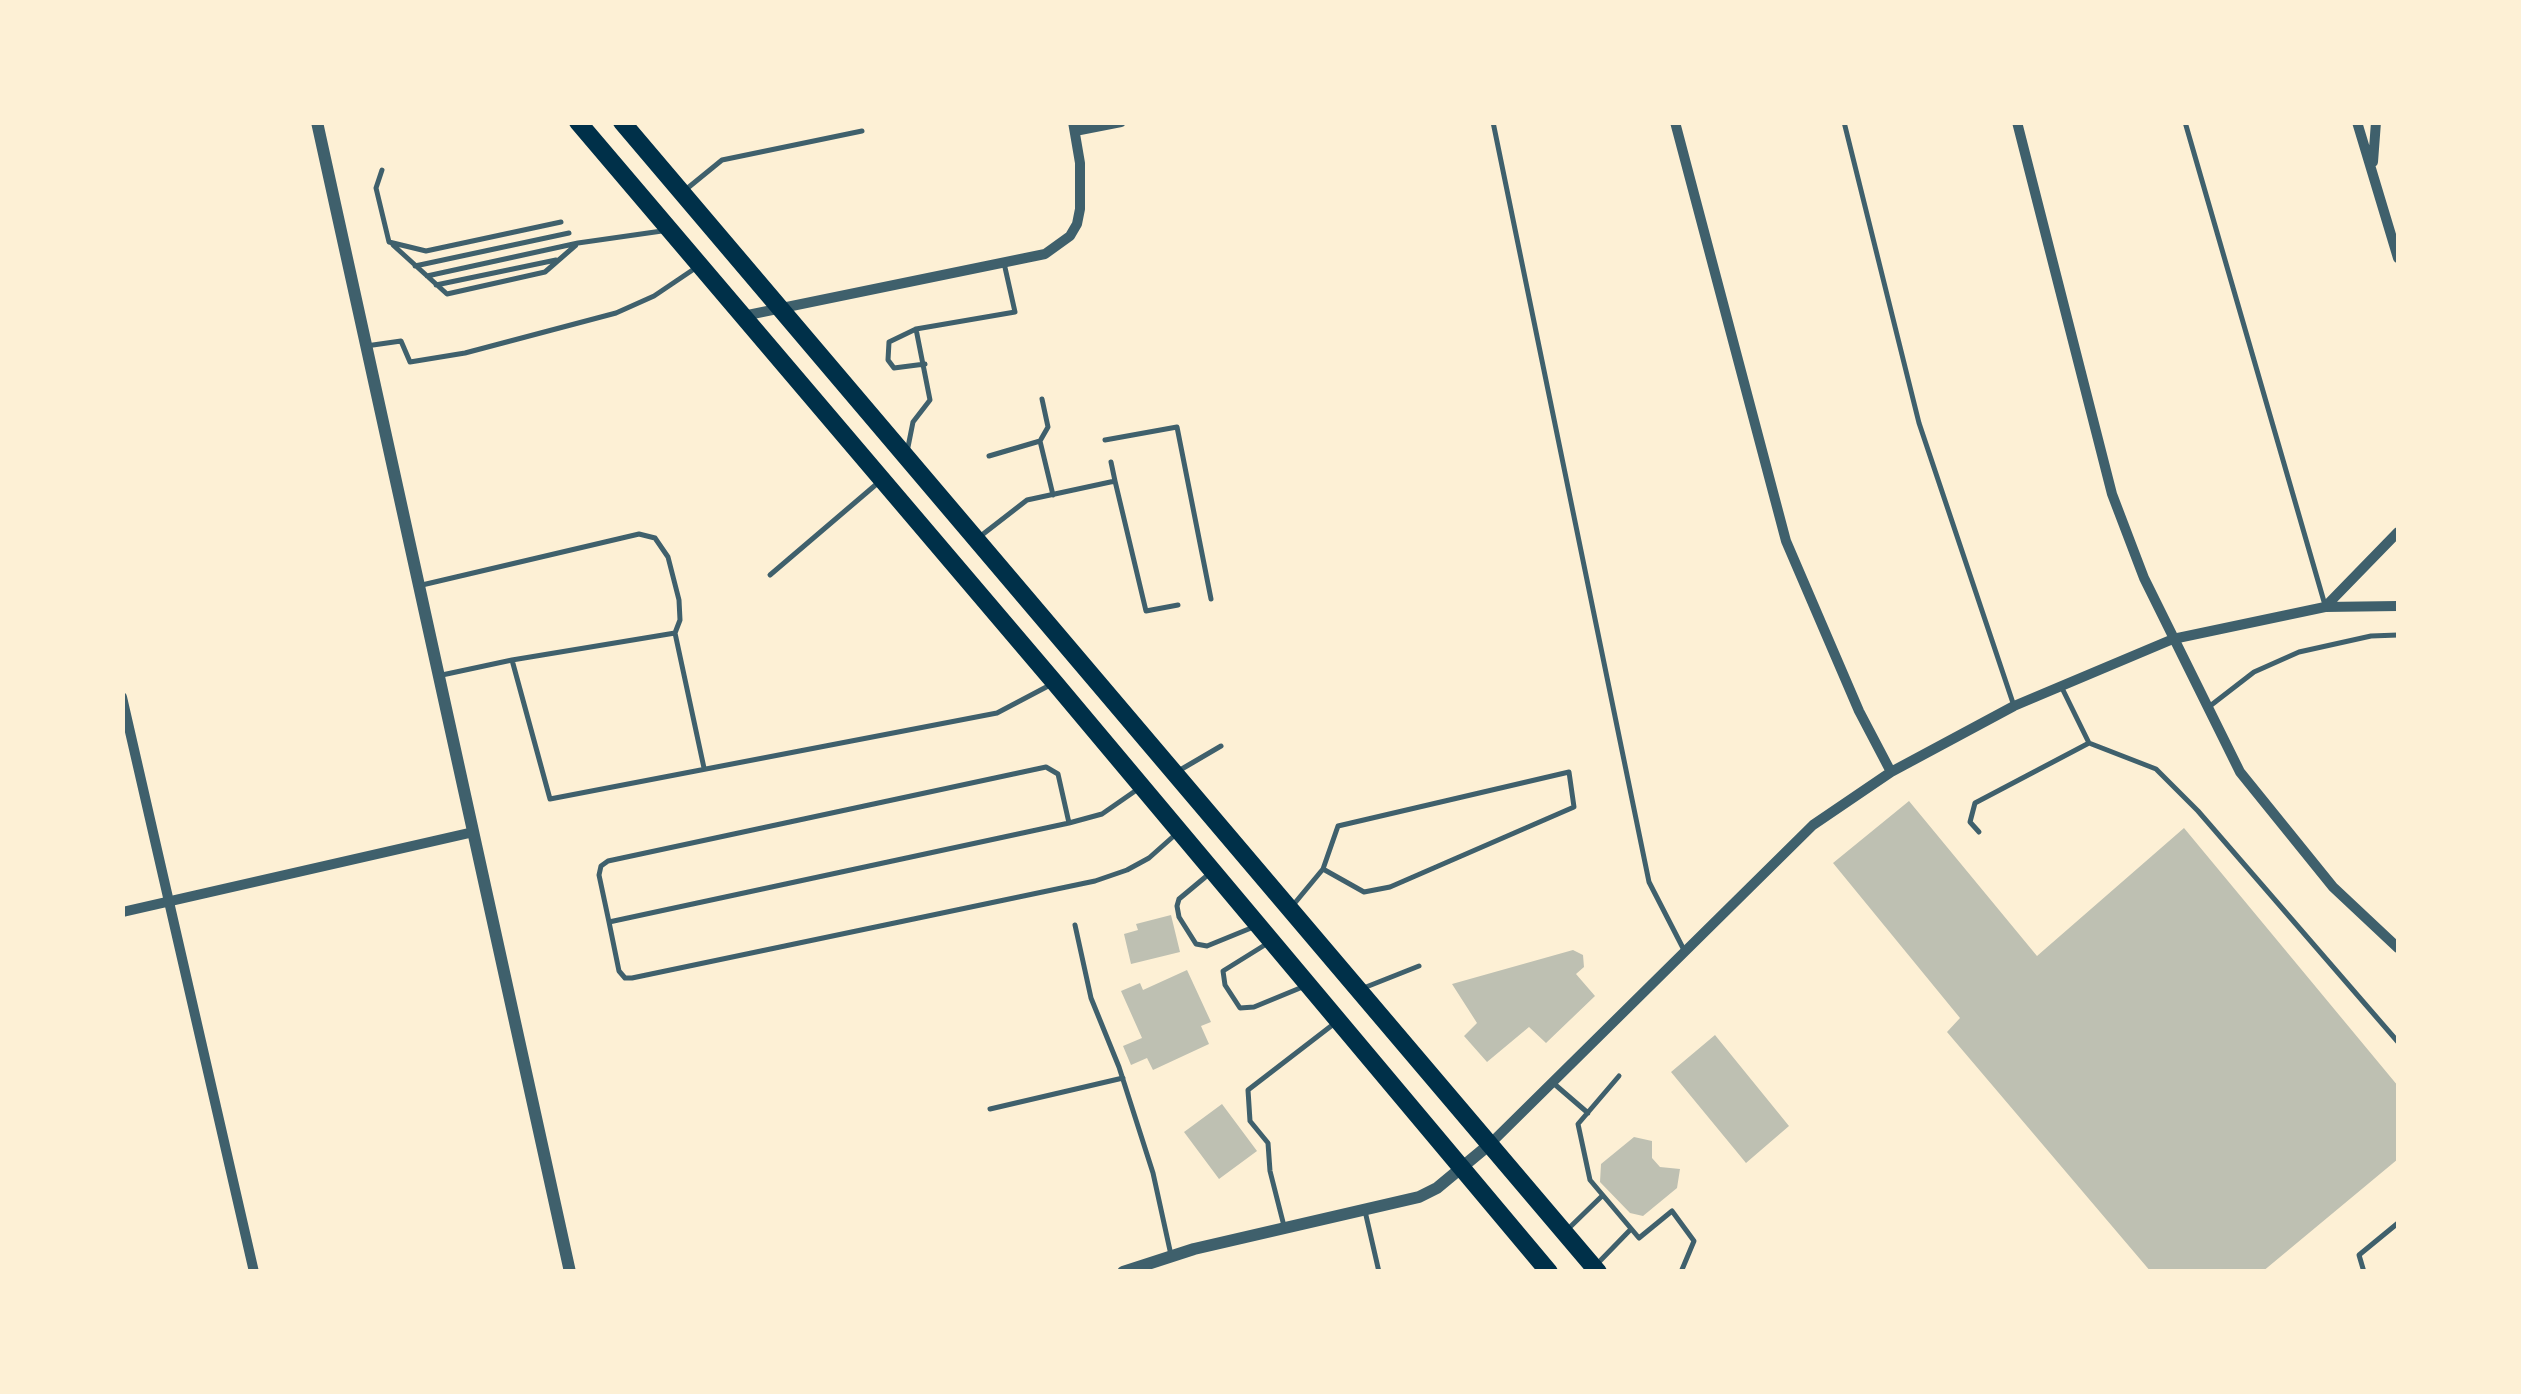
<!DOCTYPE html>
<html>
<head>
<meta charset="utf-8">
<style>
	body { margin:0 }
	#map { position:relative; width:2521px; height:1394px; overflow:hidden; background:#fdf0d5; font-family:"Roboto Serif",serif }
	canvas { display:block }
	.frame { position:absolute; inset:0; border:125px solid #fdf0d5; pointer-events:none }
</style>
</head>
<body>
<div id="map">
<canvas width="2521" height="1394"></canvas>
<div class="frame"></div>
</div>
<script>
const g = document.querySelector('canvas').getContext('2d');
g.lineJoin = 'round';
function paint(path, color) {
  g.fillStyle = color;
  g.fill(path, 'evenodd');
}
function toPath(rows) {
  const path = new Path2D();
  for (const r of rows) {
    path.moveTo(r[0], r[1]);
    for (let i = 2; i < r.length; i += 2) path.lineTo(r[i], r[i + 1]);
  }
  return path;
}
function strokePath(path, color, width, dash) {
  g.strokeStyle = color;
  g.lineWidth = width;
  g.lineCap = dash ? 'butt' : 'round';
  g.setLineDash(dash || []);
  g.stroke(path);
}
const building = toPath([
	[1909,801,2037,956,2184,828,2398,1086,2398,1159,2262,1272,2151,1272,1947,1032,1960,1018,1833,863],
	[1171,915,1180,952,1131,964,1124,934,1138,930,1136,924],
	[1573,950,1583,955,1584,967,1576,974,1595,996,1546,1043,1529,1027,1487,1062,1464,1036,1477,1023,1452,984],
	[1187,970,1211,1022,1201,1026,1209,1044,1153,1070,1147,1058,1131,1065,1123,1046,1142,1038,1121,991,1140,983,1143,990],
	[1715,1035,1789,1126,1746,1163,1671,1072],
	[1222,1104,1257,1151,1219,1179,1184,1132],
	[1634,1137,1652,1141,1652,1158,1660,1167,1680,1169,1677,1188,1643,1216,1630,1213,1600,1182,1601,1164]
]);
const service = toPath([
	[1493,122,1649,882,1684,950],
	[1844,122,1919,423,2013,703],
	[2185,122,2325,605],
	[382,170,376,188,389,242,426,251,561,222],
	[684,191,722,160,862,131],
	[393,245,447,294,545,272,576,245],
	[415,266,569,233],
	[427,276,578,243,662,231],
	[436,285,556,260],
	[916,329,889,342,888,360,894,368,925,364],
	[366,346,401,341,410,362,465,353,616,313,654,296,697,267],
	[1105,440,1177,427,1211,599],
	[1040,441,1048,427,1042,399],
	[908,447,913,422,930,400,916,329,1015,312,1004,263],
	[989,456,1040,441,1053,495],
	[1111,462,1115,481],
	[978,538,1027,500,1115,481,1146,611,1178,605],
	[770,575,879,482],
	[422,585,639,534,655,538,668,557,679,600,680,620,675,633,512,660],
	[675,633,704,768],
	[442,675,512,660,550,799,997,713,1052,684],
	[2061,686,2089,743,2156,769,2198,811,2398,1042],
	[2210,706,2254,672,2299,652,2371,636,2398,635],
	[1180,770,1221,746],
	[1069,823,1102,814,1138,789],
	[1979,832,1970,822,1975,803,2089,743],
	[1209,874,1179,899,1177,906,1179,917,1196,944,1207,946,1256,926],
	[1294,904,1323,869,1338,826,1569,772,1574,807,1390,887,1364,892,1323,869],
	[609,922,1069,823,1058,774,1046,767,608,861,601,866,599,875,609,922,619,971,625,978,632,978,1095,881,1127,870,1149,858,1176,834],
	[1075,925,1091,998,1119,1067,1153,1173,1171,1255],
	[1268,943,1223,971,1225,985,1240,1008,1254,1007,1305,986],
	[1361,989,1419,966],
	[1619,1076,1578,1124,1590,1180,1639,1238,1672,1211,1694,1241,1681,1272],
	[1552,1082,1588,1113],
	[990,1109,1123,1078],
	[1365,1211,1379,1272],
	[1284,1226,1270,1171,1268,1143,1250,1121,1248,1090,1335,1023],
	[1568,1229,1602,1196],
	[1598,1263,1631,1229],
	[2364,1272,2359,1255,2398,1223]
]);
const minor = toPath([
	[1675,122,1786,541,1859,711,1891,772],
	[2017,122,2112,494,2144,578,2240,772,2333,887,2398,948],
	[2357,122,2398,258],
	[1075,131,1121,122],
	[2373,162,2376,122],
	[743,316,1045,254,1070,236,1077,224,1080,209,1080,163,1073,122],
	[2325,607,2398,532],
	[122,697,254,1272],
	[122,912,473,832],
	[1490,1144,1813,825,1891,772,2014,706,2173,639,2325,607,2398,606]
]);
const tertiary = toPath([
	[317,122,570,1272],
	[1123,1272,1194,1249,1419,1197,1437,1188,1490,1144]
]);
const primary = toPath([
	[578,122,1055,683,1549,1272],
	[622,122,1598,1272]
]);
paint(building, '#bec0b2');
strokePath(service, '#3f606c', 5);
strokePath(minor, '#3f606c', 10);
strokePath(tertiary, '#3f606c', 12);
strokePath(primary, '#003049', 18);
</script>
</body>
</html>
